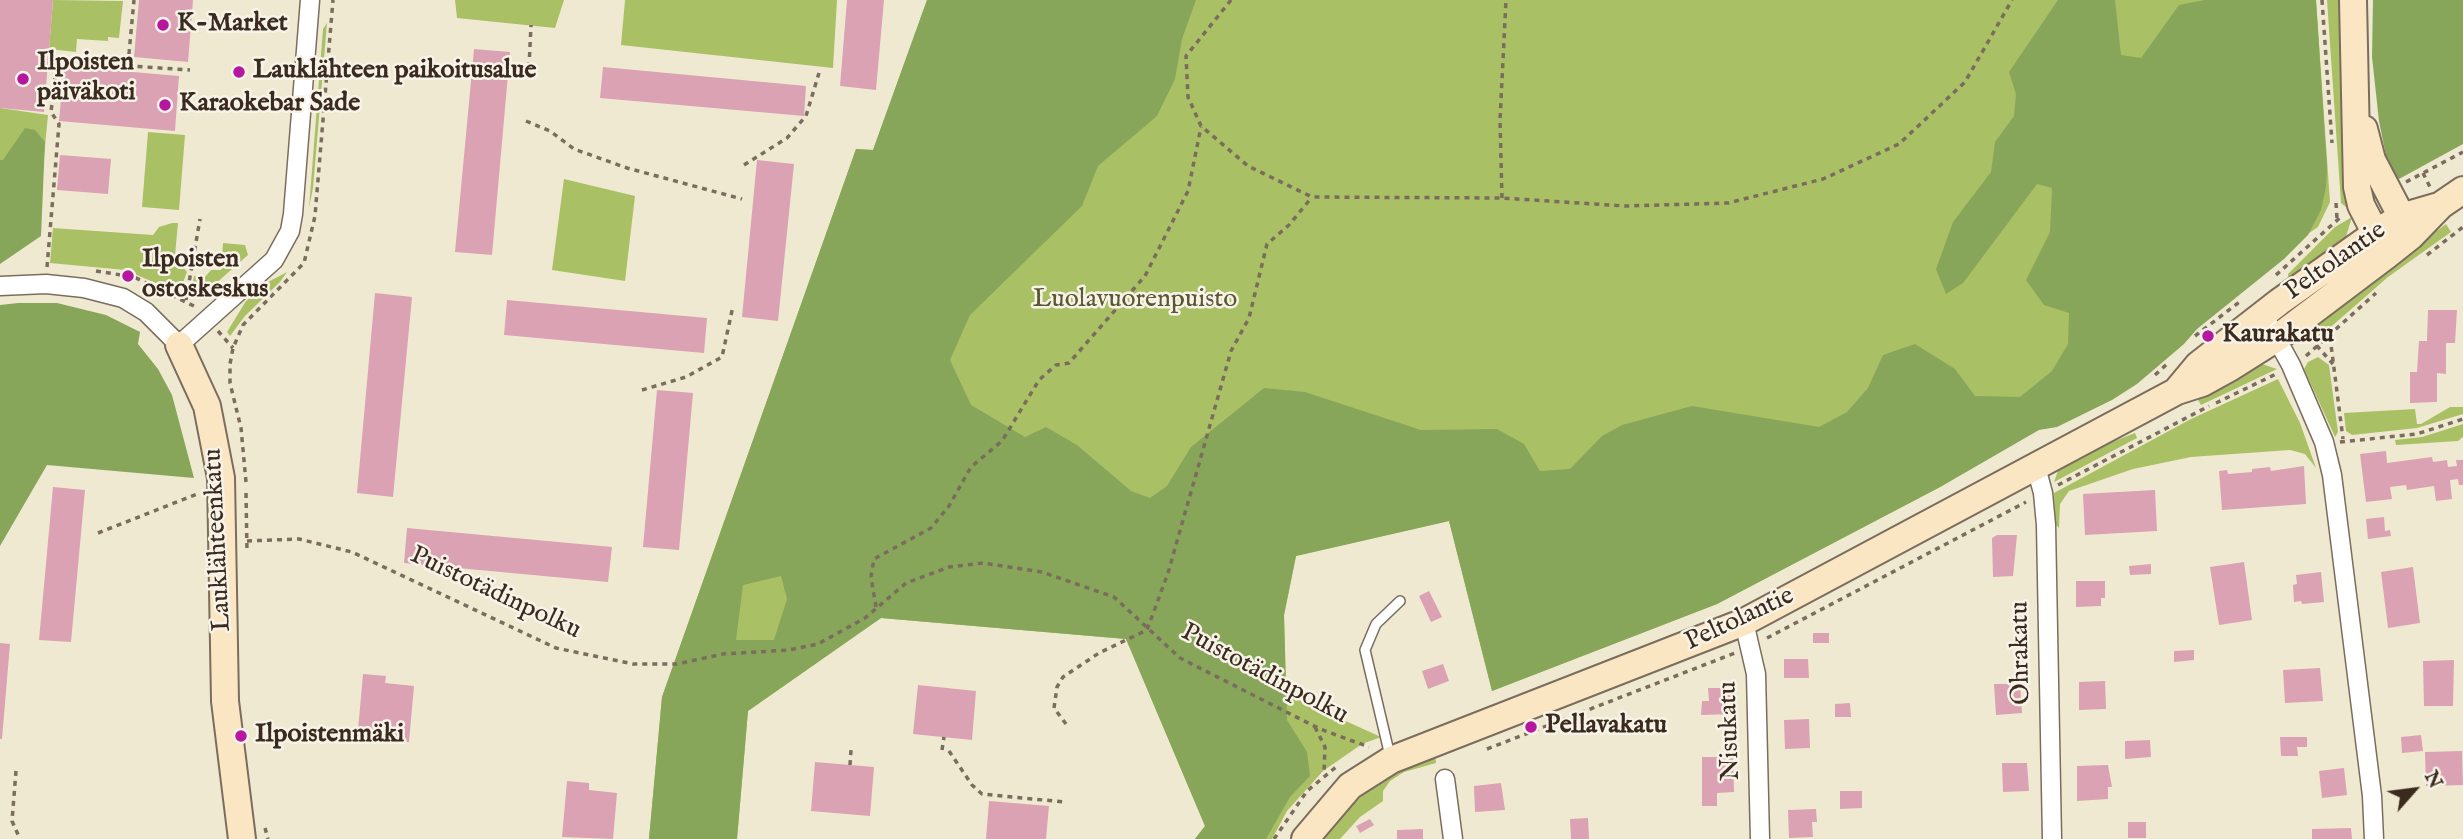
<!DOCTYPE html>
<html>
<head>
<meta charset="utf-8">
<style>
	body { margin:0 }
	#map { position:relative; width:2463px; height:839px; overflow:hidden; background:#f0e9d1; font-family:"IM FELL English",serif }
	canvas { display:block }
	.north { position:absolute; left:2379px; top:755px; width:70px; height:70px; -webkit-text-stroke:5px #f7f3e8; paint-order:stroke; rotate:62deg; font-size:19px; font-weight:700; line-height:28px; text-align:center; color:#3b2a1e }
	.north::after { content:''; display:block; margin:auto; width:24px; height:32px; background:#3b2a1e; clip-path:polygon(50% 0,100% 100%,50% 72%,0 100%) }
</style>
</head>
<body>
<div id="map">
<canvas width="2463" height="839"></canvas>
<div class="north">N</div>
</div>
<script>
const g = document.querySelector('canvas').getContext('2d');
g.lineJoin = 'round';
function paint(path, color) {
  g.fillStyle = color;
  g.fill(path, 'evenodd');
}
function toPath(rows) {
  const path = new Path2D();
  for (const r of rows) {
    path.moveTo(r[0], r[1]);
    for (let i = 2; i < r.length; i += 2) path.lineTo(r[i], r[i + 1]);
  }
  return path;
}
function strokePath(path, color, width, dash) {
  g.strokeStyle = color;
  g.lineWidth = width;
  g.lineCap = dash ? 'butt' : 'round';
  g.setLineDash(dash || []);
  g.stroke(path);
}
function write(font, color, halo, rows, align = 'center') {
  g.font = font + ' "IM FELL English",serif';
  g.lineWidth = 5;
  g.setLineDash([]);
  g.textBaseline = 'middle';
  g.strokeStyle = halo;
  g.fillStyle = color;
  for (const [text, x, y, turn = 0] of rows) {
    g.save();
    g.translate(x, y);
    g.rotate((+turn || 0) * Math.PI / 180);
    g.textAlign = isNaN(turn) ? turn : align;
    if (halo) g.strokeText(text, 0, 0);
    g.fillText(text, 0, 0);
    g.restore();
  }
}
const green = toPath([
	[53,0,123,1,119,38,108,37,108,41,77,39,76,52,49,49],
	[455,0,564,0,555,28,457,18],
	[625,0,837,0,833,68,621,45],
	[927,0,2316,0,2330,202,2318,227,1942,486,1717,604,1492,691,1449,521,1296,556,1284,615,1286,694,1381,737,1362,744,1323,771,1287,811,1272,839,1195,839,1205,826,1126,639,881,618,748,711,737,839,649,839,662,697,856,149,873,150],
	[2327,0,2344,0,2351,204,2346,207,2341,203],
	[327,23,313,188,309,208,323,29],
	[0,108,48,115,41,188,0,184],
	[148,132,185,135,179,210,142,207],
	[564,179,635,196,625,281,552,270],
	[2352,217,2345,240,2289,285,2288,274,2335,227],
	[172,223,178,223,174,266,183,267,187,272,179,293,125,270,50,263,53,228,153,235,159,227],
	[2446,224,2451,232,2388,277,2317,339,2312,325],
	[223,243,245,245,248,255,214,285,201,293,191,294,194,276,205,277,211,270,221,270],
	[287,272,280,282,245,316,230,336,227,332,246,301,268,282],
	[2318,357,2329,365,2338,432,2335,437,2304,369,2308,362],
	[2259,363,2277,369,2201,405,2198,400,2215,386],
	[2278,379,2300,423,2316,468,2305,454,2290,450,2191,457,2133,469,2069,491,2060,504,2059,528,2055,524,2054,493,2191,419],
	[2450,407,2463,407,2463,414,2417,428,2352,435,2346,431,2344,413,2415,409,2417,424,2421,424],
	[2463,424,2463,437,2458,441,2396,445,2395,440,2422,437],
	[2135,433,2137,438,2054,482,2059,468,2094,449],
	[1435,754,1436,763,1404,772,1390,781,1383,791,1383,801,1360,817,1340,839,1321,839,1349,806,1371,787]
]);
const forest = toPath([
	[927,0,1196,0,1182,39,1175,79,1157,116,1098,166,1082,206,970,315,950,360,971,405,1025,437,1046,427,1077,445,1131,491,1150,498,1167,486,1191,447,1264,388,1305,392,1421,430,1497,429,1524,444,1540,471,1570,469,1602,436,1622,425,1692,406,1819,427,1847,412,1868,388,1883,355,1915,344,1955,369,1975,396,2020,397,2052,371,2068,344,2069,313,2044,305,2026,280,2050,232,2052,188,2037,184,1963,283,1946,294,1936,269,1953,222,1991,172,1995,142,2014,116,2016,94,2009,72,2058,0,2115,0,2121,55,2141,58,2179,5,2205,0,2316,0,2327,168,2326,187,2321,210,2308,235,2284,259,2197,329,2184,344,2137,384,2112,400,2057,427,2039,430,1942,486,1717,604,1492,691,1449,521,1296,556,1284,615,1287,720,1307,752,1310,776,1290,797,1266,839,1195,839,1205,826,1126,639,881,618,748,711,737,839,649,839,662,697,856,149,873,150],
	[781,576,787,599,774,640,736,640,743,585],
	[2373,0,2463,0,2463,144,2399,179,2392,171,2386,156,2379,121,2372,57],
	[25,128,35,130,45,142,41,236,0,264,0,160,3,160],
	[18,303,57,303,106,315,140,332,138,344,158,369,172,395,194,478,47,465,0,546,0,305]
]);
const building = toPath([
	[0,0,53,0,44,112,0,108],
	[139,0,193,0,188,62,134,57],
	[847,0,884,0,876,90,840,86],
	[474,49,510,52,492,255,455,252],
	[64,66,179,76,175,131,59,121],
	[603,67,806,86,804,116,600,98],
	[60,155,111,159,108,194,57,190],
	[757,160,794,164,778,321,742,317],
	[375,293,412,297,393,497,357,493],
	[507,300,707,318,704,353,504,335],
	[2428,310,2457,310,2455,343,2446,343,2446,374,2437,373,2437,402,2410,403,2410,372,2417,372,2419,341,2427,341],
	[657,390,693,393,679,550,643,547],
	[2386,451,2387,463,2432,457,2433,462,2447,460,2448,467,2457,466,2456,460,2463,460,2463,485,2459,485,2458,479,2450,480,2452,499,2436,501,2434,486,2407,490,2406,485,2390,487,2392,499,2366,502,2360,454],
	[2304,466,2306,504,2222,510,2219,471,2227,470,2228,474,2252,472,2252,469,2270,467,2271,471],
	[53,487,85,490,71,642,39,640],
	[2155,490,2157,531,2085,535,2083,494],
	[2384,517,2385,531,2390,530,2391,536,2368,539,2366,519],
	[407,528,612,547,608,582,404,563],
	[1997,535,2017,535,2013,576,1993,577,1992,538],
	[2244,562,2252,620,2219,625,2210,567],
	[2151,564,2151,574,2130,575,2129,566],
	[2413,567,2420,623,2388,628,2381,572],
	[2321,572,2324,602,2302,604,2301,601,2294,602,2293,585,2297,584,2296,575],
	[2076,581,2105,581,2105,598,2101,598,2101,606,2076,607],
	[1429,591,1442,617,1431,622,1419,596],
	[1813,633,1829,633,1829,643,1813,643],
	[0,643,10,644,2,739,0,739],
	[2194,650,2194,660,2174,662,2174,651],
	[1784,659,1808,659,1809,678,1784,678],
	[2454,660,2453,706,2424,706,2423,661],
	[1443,664,1449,681,1428,689,1422,671],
	[2320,668,2323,701,2285,703,2283,670],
	[363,674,386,676,385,683,414,686,409,742,387,740,387,733,358,730],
	[2105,681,2106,709,2079,710,2079,682],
	[1994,684,2020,684,2022,713,1996,715],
	[918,685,976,691,972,740,913,734],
	[1708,688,1731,688,1732,714,1701,715,1702,701,1709,701],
	[1850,703,1851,717,1835,717,1835,704],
	[1809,719,1810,748,1785,749,1784,720],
	[2421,735,2423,751,2402,753,2401,737],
	[2280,737,2307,737,2307,747,2297,747,2298,756,2281,756],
	[2150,740,2151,757,2125,759,2125,741],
	[2462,751,2463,785,2426,786,2425,752],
	[1702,757,1733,757,1734,792,1717,793,1717,806,1702,806],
	[815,762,874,767,870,816,811,811],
	[2002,763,2027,763,2029,791,2003,792],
	[2108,765,2112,787,2108,787,2108,799,2077,801,2077,766],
	[2344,768,2347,795,2322,798,2319,771],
	[567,781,589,783,589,790,617,793,613,839,562,837],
	[1501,783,1505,810,1475,812,1474,786],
	[1840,791,1862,791,1862,808,1840,809],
	[989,801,1049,806,1046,839,986,839],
	[1816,809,1817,822,1812,822,1813,837,1789,838,1788,810],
	[1588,818,1589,839,1571,839,1570,819],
	[1370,819,1374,825,1360,833,1356,826],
	[2128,822,2146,822,2146,838,2128,838],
	[2351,828,2352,839,2312,839,2312,829],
	[1423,829,1423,839,1397,839,1397,830]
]);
const path = toPath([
	[1231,0,1186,56,1188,97,1201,126,1248,166,1312,197,1502,198,1625,206,1728,203,1823,179,1899,144,1965,82,2012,0],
	[2322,0,2332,143],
	[128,64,134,0],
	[529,67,531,25],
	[526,121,550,131,574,149,627,168,742,199],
	[744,165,787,138,806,116,819,73],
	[2423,173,2430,187],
	[2406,182,2463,152],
	[1502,198,1500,120,1506,0],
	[2336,203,2337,219],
	[2427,255,2463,227],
	[47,267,59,124,51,112,57,61,190,70],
	[96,271,134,277,196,307],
	[2276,275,2343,215],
	[186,300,200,219],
	[218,331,233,348],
	[2195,336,2242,300],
	[2330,337,2343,439],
	[2310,338,2333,364],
	[2306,356,2376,293],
	[2155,375,2167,364],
	[642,390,686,377,722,357,733,306],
	[2216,403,2276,374],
	[2340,442,2417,434,2463,419],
	[246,482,241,428,230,383,230,364,233,348,243,325,304,263,315,216,333,0],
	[2058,485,2209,406],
	[246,493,247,552],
	[98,533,197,494],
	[247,541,299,539,352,552,556,648,633,664,677,664,723,654,789,650,818,644,865,618,906,583,949,567,983,563,1042,572,1114,597,1180,658,1320,729,1369,747],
	[876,607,871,577,874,559,931,528,949,506,971,467,1002,441,1039,380,1056,365,1069,363,1145,276,1188,191,1201,127],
	[1767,638,2026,502],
	[1066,724,1054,708,1057,687,1063,677,1099,653,1147,630,1168,573,1231,351,1249,318,1267,244,1289,225,1312,197],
	[1315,727,1325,747,1324,773],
	[1487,749,1735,653],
	[942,750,944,737],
	[949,751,972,785,982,794,1064,802],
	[850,765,851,750],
	[16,771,12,821,20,839],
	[265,828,268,839],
	[1274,839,1307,791,1336,767]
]);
const lane = toPath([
	[1390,756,1365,650,1376,624,1400,601]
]);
const street = toPath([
	[0,286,46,284,84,288,123,298,146,312,179,345,274,260,290,231,293,214,310,0],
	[2263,314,2291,365,2324,442,2332,475,2372,796,2374,839],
	[2036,467,2043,493,2046,525,2052,839],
	[1744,622,1756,674,1760,839],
	[1445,779,1453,839]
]);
const secondary = toPath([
	[2353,0,2357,187,2361,205,2383,248],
	[2364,129,2372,160,2409,231],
	[179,345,207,406,221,478,225,701,242,839],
	[2178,389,2198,365,2279,302,2376,233,2401,217,2439,206],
	[1305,839,1350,786,1391,760,1744,622,2177,391,2202,383,2231,367,2277,338,2387,255,2411,236,2441,205,2463,190]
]);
const markers = [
	[163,25,7,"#b5179e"],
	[239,72,7,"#b5179e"],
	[23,79,7,"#b5179e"],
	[165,105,7,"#b5179e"],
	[128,276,7,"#b5179e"],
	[2208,336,7,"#b5179e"],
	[1531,727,7,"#b5179e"],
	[241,736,7,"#b5179e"]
];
const poiNames = [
	["K-Market",177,25],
	["Ilpoisten",37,64],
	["päiväkoti",37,94],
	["Lauklähteen paikoitusalue",253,72],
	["Karaokebar Sade",179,105],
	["Ilpoisten",142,261],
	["ostoskeskus",142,291],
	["Kaurakatu",2222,336],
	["Pellavakatu",1545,727],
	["Ilpoistenmäki",255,736]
];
const streetNames = [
	["Peltolantie",2336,262,-35],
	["Lauklähteenkatu",219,540,-93],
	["Puistotädinpolku",495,594,25],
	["Peltolantie",1740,620,-25],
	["Ohrakatu",2022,653,-91],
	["Puistotädinpolku",1264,675,28],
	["Nisukatu",1731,731,-92]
];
const parkNames = [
	["Luolavuorenpuisto",1135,301]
];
paint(green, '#aac065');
paint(forest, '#87a65a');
paint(building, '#dba2b4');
strokePath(lane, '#7a6d5d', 12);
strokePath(street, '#7a6d5d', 21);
strokePath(secondary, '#7a6d5d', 30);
strokePath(path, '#7a6d5d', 3.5, [5, 5]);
strokePath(lane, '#fff', 9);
strokePath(street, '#fff', 18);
strokePath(secondary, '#fbe6c3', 26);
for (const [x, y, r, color] of markers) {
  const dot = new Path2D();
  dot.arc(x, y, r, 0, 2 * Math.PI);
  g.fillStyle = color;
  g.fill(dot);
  strokePath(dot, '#f7f3e8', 2.5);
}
write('bold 26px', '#3b2a1e', '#f7f3e8', poiNames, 'left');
write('26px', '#3b2a1e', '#f7f3e8', streetNames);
write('26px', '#5c5733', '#f7f3e8', parkNames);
</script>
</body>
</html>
